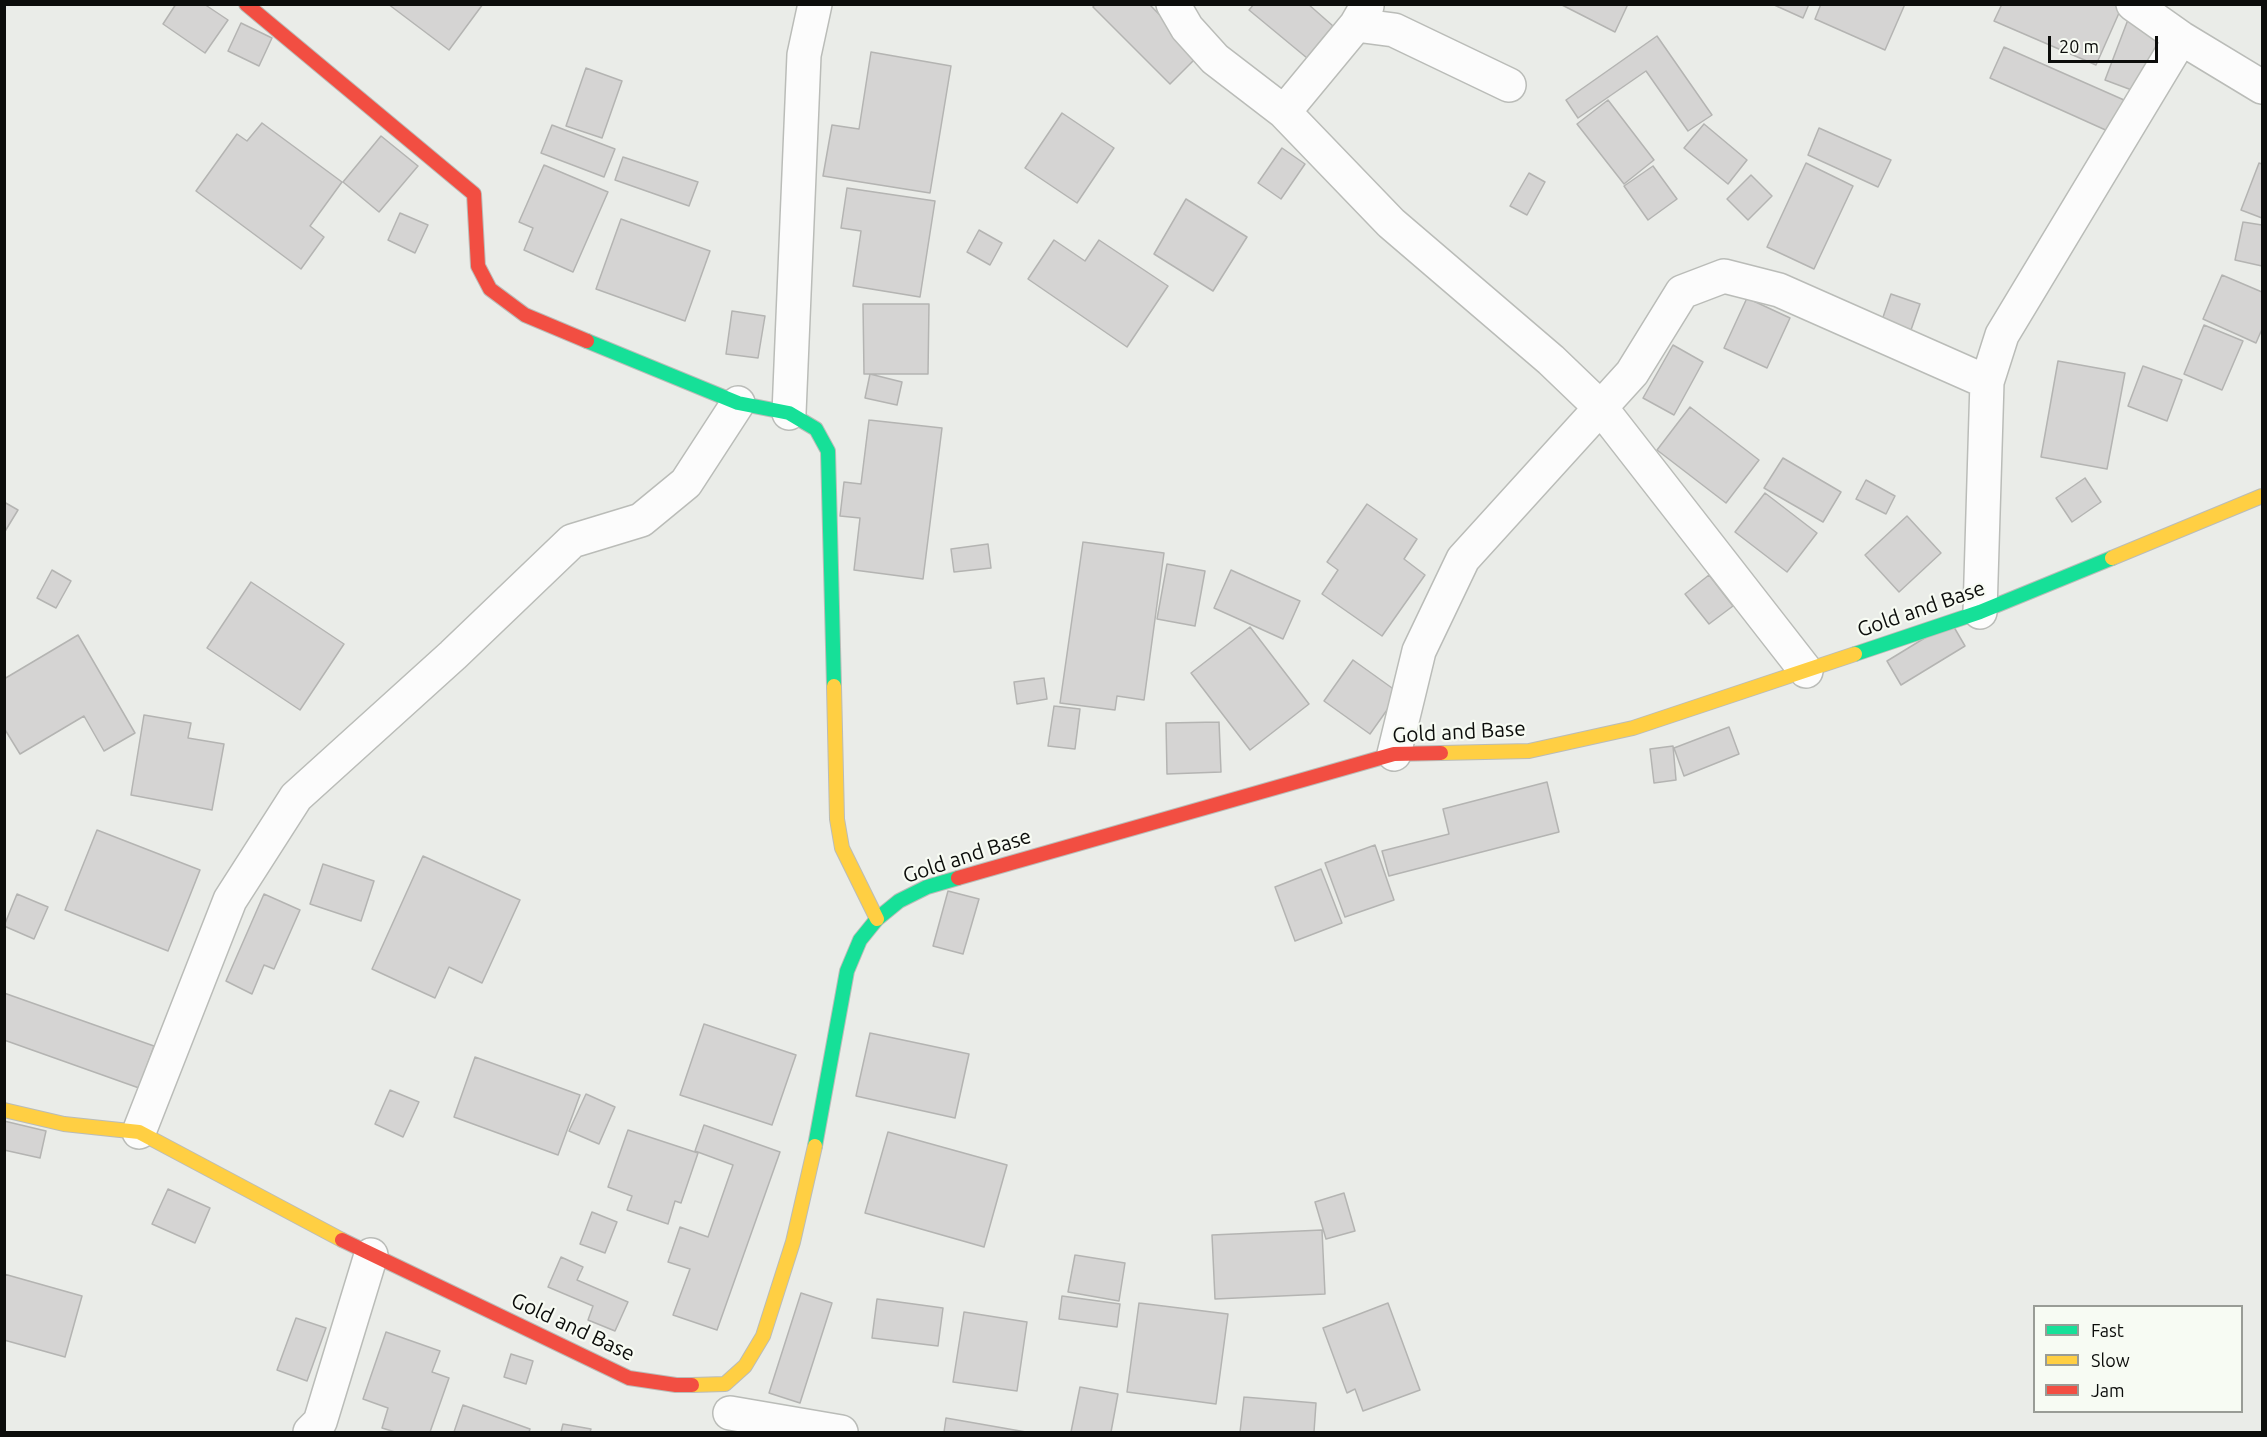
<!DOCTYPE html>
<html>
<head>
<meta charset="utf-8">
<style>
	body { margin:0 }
	#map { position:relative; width:2267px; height:1437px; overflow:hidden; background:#eaece8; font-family:Ubuntu,sans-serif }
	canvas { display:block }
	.frame { position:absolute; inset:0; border:6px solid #0c0d0b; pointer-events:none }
	.legend { position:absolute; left:2033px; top:1305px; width:210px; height:108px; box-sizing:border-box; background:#f7fbf3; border:2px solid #999c96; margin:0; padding:8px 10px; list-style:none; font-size:18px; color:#0c0d0b }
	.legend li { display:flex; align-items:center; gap:12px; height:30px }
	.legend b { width:30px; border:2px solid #999c96 }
	.scale { position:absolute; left:2048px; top:36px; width:110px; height:27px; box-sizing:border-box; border:3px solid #0c0d0b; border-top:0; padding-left:8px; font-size:18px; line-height:21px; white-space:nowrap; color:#0c0d0b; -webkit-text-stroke:4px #f7fbf3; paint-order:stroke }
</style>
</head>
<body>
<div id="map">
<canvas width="2267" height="1437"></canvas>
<div class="frame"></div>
<ul class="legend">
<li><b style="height:8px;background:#16e098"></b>Fast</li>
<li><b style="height:8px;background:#ffcf43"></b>Slow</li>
<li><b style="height:8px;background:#f24e42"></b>Jam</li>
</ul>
<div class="scale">20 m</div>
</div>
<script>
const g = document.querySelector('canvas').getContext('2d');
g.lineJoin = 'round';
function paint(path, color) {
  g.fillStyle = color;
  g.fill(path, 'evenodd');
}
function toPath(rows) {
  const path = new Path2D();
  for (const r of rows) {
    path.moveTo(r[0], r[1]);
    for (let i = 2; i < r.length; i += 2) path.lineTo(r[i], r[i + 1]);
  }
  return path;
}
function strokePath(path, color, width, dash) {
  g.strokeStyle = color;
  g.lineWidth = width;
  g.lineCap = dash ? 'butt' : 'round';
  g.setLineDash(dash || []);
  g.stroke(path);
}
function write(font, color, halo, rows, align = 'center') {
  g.font = font + ' Ubuntu,sans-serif';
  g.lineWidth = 4.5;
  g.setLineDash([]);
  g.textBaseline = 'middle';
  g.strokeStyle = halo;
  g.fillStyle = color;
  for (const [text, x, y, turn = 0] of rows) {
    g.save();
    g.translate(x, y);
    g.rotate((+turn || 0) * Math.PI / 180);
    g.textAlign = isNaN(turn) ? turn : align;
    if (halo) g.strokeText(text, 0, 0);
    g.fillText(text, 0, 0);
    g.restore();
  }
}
const building = toPath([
	[176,4,204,4,228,20,205,53,163,24,176,4],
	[388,4,483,4,449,50,388,4],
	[1095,4,1149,4,1199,55,1170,84,1093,7,1095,4],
	[1254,4,1308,4,1333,26,1307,58,1249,10,1254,4],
	[1560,4,1628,4,1615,32,1560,4],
	[1772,4,1809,4,1803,18,1772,4],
	[1821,4,1905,4,1885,50,1815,19,1821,4],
	[2002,4,2123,4,2096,65,1994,21,2002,4],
	[2129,17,2169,33,2145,95,2105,80,2129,17],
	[241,23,272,38,259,66,228,51,241,23],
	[1657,36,1712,115,1688,131,1646,71,1578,118,1566,100,1657,36],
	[2004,47,2124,100,2110,132,1990,78,2004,47],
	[871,52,951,66,930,193,823,176,832,125,859,129,871,52],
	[586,68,622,81,602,138,566,126,586,68],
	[1608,100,1654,160,1624,184,1577,124,1608,100],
	[1062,113,1114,148,1077,203,1025,168,1062,113],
	[262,123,342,182,310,226,324,237,301,269,196,191,237,134,247,141,262,123],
	[1704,124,1747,160,1728,184,1684,148,1704,124],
	[552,125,615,149,604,177,541,153,552,125],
	[1819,128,1891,160,1878,187,1808,155,1819,128],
	[381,136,418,166,379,212,343,182,381,136],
	[1282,148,1305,164,1281,199,1258,183,1282,148],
	[623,157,698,182,689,206,615,180,623,157],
	[1806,163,1853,186,1814,269,1767,247,1806,163],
	[2259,163,2262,164,2262,218,2241,210,2259,163],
	[544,165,608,192,573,272,524,250,533,228,519,222,544,165],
	[1653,166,1677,199,1648,220,1624,186,1653,166],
	[1529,173,1545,182,1527,215,1510,206,1529,173],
	[1751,175,1772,196,1748,220,1727,199,1751,175],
	[847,188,935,201,920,297,853,286,861,231,841,228,847,188],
	[1186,199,1247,237,1213,291,1154,254,1186,199],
	[400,213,428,225,415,253,388,240,400,213],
	[621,219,710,251,685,321,596,289,621,219],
	[2243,222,2262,225,2262,266,2235,260,2243,222],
	[979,230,1002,243,990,265,967,252,979,230],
	[1054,240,1085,261,1099,240,1168,286,1127,347,1028,279,1054,240],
	[2222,275,2262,292,2262,329,2256,343,2203,319,2222,275],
	[1891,294,1920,304,1911,330,1882,320,1891,294],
	[1747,298,1790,318,1767,368,1724,348,1747,298],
	[863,304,929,304,928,374,864,374,863,304],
	[732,311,765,316,758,358,726,354,732,311],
	[2204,325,2243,341,2222,390,2184,374,2204,325],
	[1673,345,1703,362,1674,415,1643,398,1673,345],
	[2058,361,2125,373,2107,469,2041,457,2058,361],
	[2143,366,2182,380,2167,421,2128,406,2143,366],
	[870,374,902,382,897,405,865,398,870,374],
	[1690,407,1759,460,1726,503,1657,450,1690,407],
	[869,420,942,428,923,579,854,570,860,518,840,516,844,482,861,484,869,420],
	[1783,458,1841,492,1823,522,1764,488,1783,458],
	[2085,478,2101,502,2072,522,2056,498,2085,478],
	[1866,480,1895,496,1886,514,1856,499,1866,480],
	[1765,493,1817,533,1787,572,1735,532,1765,493],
	[4,502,18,510,4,533,4,502],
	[1367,504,1417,539,1404,559,1425,575,1382,636,1322,594,1338,570,1327,562,1367,504],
	[1907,516,1941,553,1899,592,1865,555,1907,516],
	[1083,542,1164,553,1144,700,1117,696,1115,710,1060,703,1083,542],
	[988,544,991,568,954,572,951,549,988,544],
	[1167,564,1205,571,1195,626,1157,619,1167,564],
	[52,570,71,581,56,608,37,598,52,570],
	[1231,570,1300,601,1283,639,1214,608,1231,570],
	[1709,575,1733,606,1709,624,1685,594,1709,575],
	[251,582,344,644,300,710,207,648,251,582],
	[1951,622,1965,646,1901,685,1887,661,1951,622],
	[1250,627,1309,704,1250,750,1191,673,1250,627],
	[78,635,135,733,104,751,84,716,20,754,4,728,4,679,78,635],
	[1353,660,1399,693,1370,734,1324,701,1353,660],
	[1044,678,1047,699,1017,704,1014,682,1044,678],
	[1054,706,1080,709,1075,749,1048,746,1054,706],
	[144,715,191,723,188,738,224,744,212,810,131,795,144,715],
	[1219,722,1221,772,1167,774,1166,723,1219,722],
	[1729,727,1739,754,1684,776,1674,748,1729,727],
	[1673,746,1676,780,1654,783,1650,749,1673,746],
	[1547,782,1559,832,1389,876,1382,851,1449,834,1443,809,1547,782],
	[97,830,200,870,168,951,65,910,97,830],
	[1375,845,1394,900,1345,917,1325,863,1375,845],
	[423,856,520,900,482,983,449,967,435,998,372,969,423,856],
	[323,864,374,881,361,921,310,904,323,864],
	[1321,869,1342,923,1295,941,1275,887,1321,869],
	[948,891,979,899,963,954,933,946,948,891],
	[17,894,48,907,34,939,4,926,17,894],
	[264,894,300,910,274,969,264,965,252,994,226,981,264,894],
	[4,993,154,1046,139,1088,4,1040,4,993],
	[704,1024,796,1055,772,1125,680,1095,704,1024],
	[870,1033,969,1054,955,1118,856,1096,870,1033],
	[475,1057,580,1095,558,1155,454,1117,475,1057],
	[390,1090,419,1102,403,1137,375,1124,390,1090],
	[586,1094,615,1107,599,1144,569,1131,586,1094],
	[4,1121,46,1131,40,1158,4,1150,4,1121],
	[704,1125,780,1152,717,1330,673,1315,690,1269,668,1262,680,1227,708,1237,733,1165,695,1151,704,1125],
	[628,1130,698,1153,681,1203,675,1201,668,1224,627,1210,632,1196,608,1187,628,1130],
	[888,1132,1007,1165,984,1247,865,1213,888,1132],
	[168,1189,210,1208,195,1243,152,1224,168,1189],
	[1344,1193,1355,1231,1326,1239,1315,1202,1344,1193],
	[592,1212,617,1222,605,1253,580,1244,592,1212],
	[1322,1230,1325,1294,1215,1299,1212,1235,1322,1230],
	[1075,1255,1125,1263,1119,1301,1068,1292,1075,1255],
	[561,1257,583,1267,577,1280,628,1302,615,1331,588,1320,593,1306,548,1287,561,1257],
	[4,1274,82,1296,65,1357,4,1340,4,1274],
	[801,1293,832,1303,800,1403,769,1393,801,1293],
	[1062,1296,1120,1304,1117,1327,1059,1319,1062,1296],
	[877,1299,943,1308,938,1346,872,1338,877,1299],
	[1139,1303,1228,1314,1216,1404,1127,1392,1139,1303],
	[1388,1303,1420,1390,1363,1411,1355,1389,1347,1393,1323,1328,1388,1303],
	[964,1312,1027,1322,1017,1391,953,1382,964,1312],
	[296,1318,326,1328,307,1381,277,1370,296,1318],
	[386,1332,440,1351,432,1372,449,1378,430,1432,395,1432,382,1428,388,1408,363,1399,386,1332],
	[511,1354,533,1361,526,1384,504,1377,511,1354],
	[1080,1387,1118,1394,1111,1432,1071,1432,1080,1387],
	[1244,1397,1316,1403,1314,1432,1240,1432,1244,1397],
	[463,1405,530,1429,529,1432,454,1432,463,1405],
	[946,1418,1026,1432,944,1432,946,1418],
	[563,1424,591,1429,590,1432,561,1432,563,1424]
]);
const street = toPath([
	[1173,4,1187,28,1215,59,1284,112,1391,223,1551,360,1601,408,1806,671],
	[2133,4,2181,38,2262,87],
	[1356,25,1394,30,1509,85],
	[1284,112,1356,25,1367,6],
	[789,413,804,55,815,4],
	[1980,612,1987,382,2002,335,2181,38],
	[1394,754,1419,651,1463,559,1632,373,1682,292,1724,276,1779,290,1987,382],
	[139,1132,230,900,296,797,453,655,572,541,641,520,686,483,738,403],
	[730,1413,841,1432],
	[310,1432,320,1422,371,1255]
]);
const fast = toPath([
	[587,341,738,403,789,413,816,429,828,451,834,686],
	[1855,654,1980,612,2112,558],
	[815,1146,847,971,860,940,877,919,899,901,927,887,958,878]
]);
const slow = toPath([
	[2112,558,2262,496],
	[834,686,837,819,842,848,877,919],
	[1441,753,1529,751,1633,728,1855,654],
	[4,1110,64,1124,139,1132,342,1240],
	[692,1385,725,1384,745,1366,763,1336,793,1242,815,1146]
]);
const jam = toPath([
	[246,4,474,194,478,266,490,289,525,315,587,341],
	[958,878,1394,754,1441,753],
	[342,1240,629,1378,676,1385,692,1385]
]);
const streetNames = [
	["Gold and Base",1921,609,-19],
	["Gold and Base",1459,732,-3],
	["Gold and Base",967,856,-18],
	["Gold and Base",573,1327,25]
];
paint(building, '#d5d4d3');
strokePath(building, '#b4b4b2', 1.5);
strokePath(street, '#babcb8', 36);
strokePath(fast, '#babcb8', 16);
strokePath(slow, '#babcb8', 16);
strokePath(jam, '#babcb8', 16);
strokePath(street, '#fcfcfc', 33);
strokePath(fast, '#16e098', 14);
strokePath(slow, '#ffcf43', 14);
strokePath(jam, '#f24e42', 14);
write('21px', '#0c0d0b', '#f7fbf3', streetNames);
</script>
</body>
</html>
